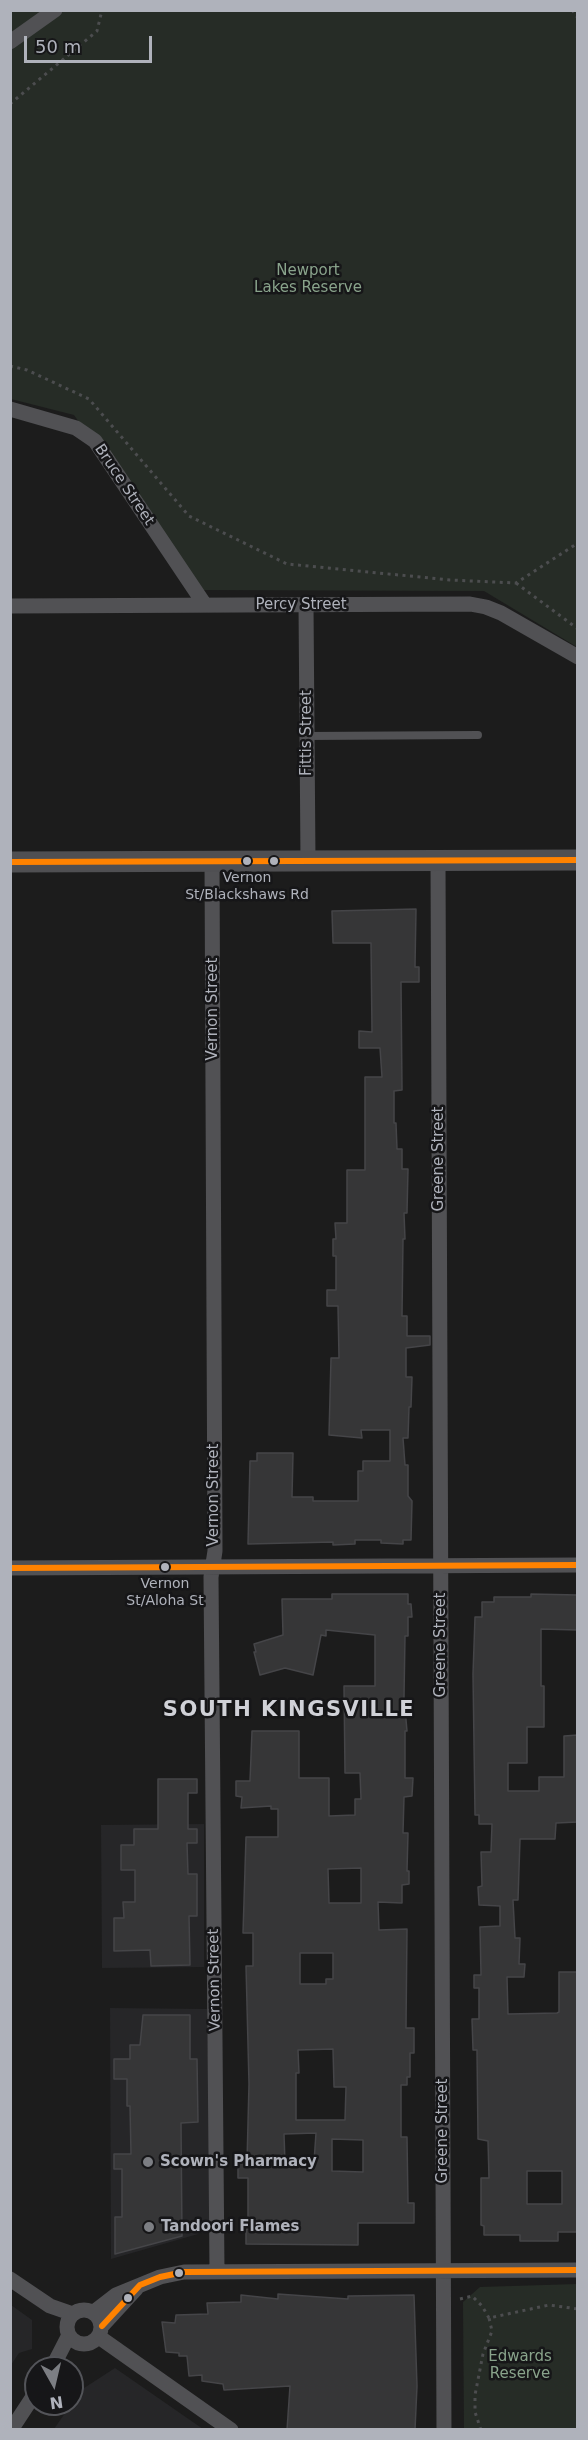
<!DOCTYPE html>
<html>
<head>
<meta charset="utf-8">
<style>
	body { margin:0 }
	#map { position:relative; width:588px; height:2440px; overflow:hidden; background:#1c1c1c; font-family:"DejaVu Sans",sans-serif }
	canvas { display:block }
	.frame { position:absolute; inset:0; border:12px solid #afb2bb; pointer-events:none }
	.north { position:absolute; left:24px; top:2356px; width:60px; height:60px; box-sizing:border-box; background:#161618; border:2px solid #535459; border-radius:50%; rotate:172deg; font-size:16px; font-weight:700; line-height:24px; text-align:center; color:#afb2bb }
	.north::after { content:''; display:block; margin:auto; width:21px; height:27px; background:#7c7e83; clip-path:polygon(50% 0,100% 100%,50% 72%,0 100%) }
	.scale { position:absolute; left:24px; top:36px; width:128px; height:27px; box-sizing:border-box; border:3px solid #afb2bb; border-top:0; padding-left:8px; font-size:18px; line-height:21px; white-space:nowrap; color:#afb2bb; -webkit-text-stroke:4px #161618; paint-order:stroke }
</style>
</head>
<body>
<div id="map">
<canvas width="588" height="2440"></canvas>
<div class="frame"></div>
<div class="north">N</div>
<div class="scale">50 m</div>
</div>
<script>
const g = document.querySelector('canvas').getContext('2d');
g.lineJoin = 'round';
function paint(path, color) {
  g.fillStyle = color;
  g.fill(path, 'evenodd');
}
function toPath(rows) {
  const path = new Path2D();
  for (const r of rows) {
    if (r.length === 3) {
      path.moveTo(r[0] + r[2], r[1]);
      path.arc(r[0], r[1], r[2], 0, 2 * Math.PI);
      continue;
    }
    path.moveTo(r[0], r[1]);
    for (let i = 2; i < r.length; i += 2) path.lineTo(r[i], r[i + 1]);
  }
  return path;
}
function strokePath(path, color, width, dash) {
  g.strokeStyle = color;
  g.lineWidth = width;
  g.lineCap = dash ? 'butt' : 'round';
  g.setLineDash(dash || []);
  g.stroke(path);
}
function write(font, color, halo, rows, align = 'center') {
  g.font = font + ' "DejaVu Sans",sans-serif';
  g.lineWidth = 5;
  g.setLineDash([]);
  g.textBaseline = 'middle';
  g.strokeStyle = halo;
  g.fillStyle = color;
  for (const [text, x, y, turn = 0] of rows) {
    g.save();
    g.translate(x, y);
    g.rotate((+turn || 0) * Math.PI / 180);
    g.textAlign = isNaN(turn) ? turn : align;
    if (halo) g.strokeText(text, 0, 0);
    g.fillText(text, 0, 0);
    g.restore();
  }
}
const built = toPath([
	[204,1824,204,1967,102,1968,101,1825],
	[110,2008,207,2009,212,2230,111,2259],
	[11,2305,32,2320,32,2349,19,2353,11,2365],
	[115,2368,203,2429,54,2429,81,2390]
]);
const green = toPath([
	[11,11,577,11,577,647,484,591,199,590,74,415,11,399],
	[577,2284,577,2429,464,2429,463,2302,480,2287]
]);
const building = toPath([
	[416,909,415,967,419,967,419,982,401,982,402,1090,394,1091,394,1123,396,1123,397,1149,402,1149,402,1169,408,1169,407,1213,404,1213,405,1239,403,1239,402,1316,407,1316,407,1336,430,1336,430,1345,406,1348,406,1377,412,1377,411,1407,409,1407,408,1438,403,1438,405,1465,408,1465,408,1496,412,1501,411,1540,403,1540,403,1544,381,1543,381,1540,355,1540,355,1544,333,1545,333,1542,248,1544,250,1461,257,1461,257,1453,293,1453,292,1497,313,1497,313,1501,358,1501,358,1471,363,1471,363,1461,390,1461,390,1430,361,1430,362,1438,329,1435,331,1358,339,1358,338,1306,327,1306,327,1290,336,1290,336,1256,333,1256,333,1239,336,1239,335,1223,347,1223,347,1170,365,1170,365,1077,382,1077,380,1048,359,1048,359,1031,372,1032,371,943,333,943,332,911,416,909],
	[332,1594,408,1594,408,1604,411,1604,412,1617,408,1617,408,1636,405,1636,404,1697,407,1731,405,1731,405,1778,413,1778,412,1796,404,1797,403,1833,408,1833,407,1871,409,1871,409,1884,402,1885,402,1903,378,1902,379,1930,407,1929,406,2028,414,2028,414,2053,410,2053,410,2077,407,2077,407,2085,401,2085,401,2137,407,2137,408,2203,414,2203,414,2223,358,2223,358,2245,246,2244,246,2229,248,2229,248,2178,238,2178,238,2165,247,2162,249,2084,246,1966,253,1966,253,1933,243,1933,246,1837,278,1837,278,1809,271,1809,271,1806,241,1808,242,1797,236,1796,236,1781,250,1781,252,1731,299,1731,299,1778,329,1778,329,1816,355,1815,355,1799,361,1799,360,1773,345,1773,344,1686,375,1686,375,1635,326,1630,326,1636,321,1635,313,1675,285,1668,260,1675,254,1652,256,1652,254,1644,283,1635,282,1599,332,1599,332,1594],
	[361,1868,361,1903,329,1903,328,1869,361,1868],
	[300,1953,333,1953,333,1979,326,1979,326,1984,300,1984,300,1953],
	[333,2049,334,2087,346,2087,345,2120,296,2120,296,2073,299,2073,298,2050,333,2049],
	[316,2133,314,2162,285,2163,284,2134,316,2133],
	[332,2139,363,2140,363,2172,332,2171,332,2139],
	[531,1594,578,1595,578,1630,541,1629,541,1686,544,1686,544,1727,527,1727,527,1763,508,1763,508,1791,539,1791,539,1777,564,1777,564,1736,578,1735,578,1822,556,1823,555,1839,520,1839,518,1900,513,1900,515,1938,520,1938,519,1964,525,1964,524,1977,507,1977,508,2014,557,2013,559,2012,559,1972,578,1972,578,2232,558,2232,558,2241,520,2241,520,2235,484,2235,484,2226,481,2225,481,2178,489,2178,488,2141,478,2139,477,2050,473,2050,472,2019,479,2019,479,1988,474,1988,474,1975,481,1975,480,1927,500,1926,500,1906,479,1905,478,1887,482,1886,481,1852,491,1852,492,1824,479,1824,479,1815,475,1815,473,1674,475,1617,482,1617,482,1602,494,1602,494,1597,531,1597,531,1594],
	[527,2171,562,2171,562,2204,527,2204,527,2171],
	[158,1779,197,1779,197,1793,188,1793,188,1829,197,1829,197,1843,187,1843,188,1874,197,1874,197,1916,189,1916,190,1965,151,1966,150,1950,114,1951,114,1918,124,1918,123,1902,135,1902,135,1870,121,1870,121,1845,134,1845,134,1829,158,1829,158,1779],
	[143,2015,190,2015,190,2059,197,2059,198,2122,181,2123,182,2236,115,2254,115,2217,122,2217,122,2169,114,2169,114,2154,131,2154,130,2106,127,2106,127,2079,114,2079,114,2059,130,2059,130,2045,140,2045,143,2015],
	[278,2294,348,2299,348,2296,414,2295,417,2386,415,2430,287,2430,290,2386,224,2390,223,2384,202,2381,202,2375,189,2376,187,2356,179,2356,179,2353,166,2352,162,2322,175,2323,176,2315,208,2314,207,2303,241,2302,241,2295,278,2299,278,2294]
]);
const path = toPath([
	[572,10,578,18],
	[10,104,97,31,102,10],
	[10,366,27,370,89,399,189,516,287,564,450,580,516,583,578,543],
	[516,583,578,629],
	[460,2299,472,2296,482,2306,489,2318],
	[481,2430,475,2412,475,2395,483,2354,492,2331,489,2318,549,2305,578,2309]
]);
const lane = toPath([
	[307,736,478,735]
]);
const street = toPath([
	[10,42,55,10],
	[10,409,76,428,95,441,205,605],
	[306,605,308,861],
	[10,606,470,604,486,607,501,613,578,657],
	[438,861,444,2430],
	[212,862,215,1551,211,1577,217,2271],
	[10,1568,578,1565],
	[10,2279,50,2306,73,2314],
	[84,2327,17],
	[94,2312,116,2295,160,2277,184,2272,578,2270],
	[102,2326,136,2289],
	[99,2337,231,2430],
	[52,2368,69,2335],
	[11,2430,36,2392]
]);
const secondary = toPath([
	[10,862,578,860]
]);
const bus1 = toPath([
	[10,862,578,860],
	[10,1568,578,1565],
	[102,2326,140,2285,160,2277,184,2272,578,2270]
]);
const markers = [
	[247,861,5,"#afb2bb"],
	[274,861,5,"#afb2bb"],
	[165,1567,5,"#afb2bb"],
	[148,2162,6,"#7c7e83"],
	[149,2227,6,"#7c7e83"],
	[179,2273,5,"#afb2bb"],
	[128,2298,5,"#afb2bb"]
];
const busNames = [
	["Vernon",247,878],
	["St/Blackshaws Rd",247,895],
	["Vernon",165,1584],
	["St/Aloha St",165,1601]
];
const parkNames = [
	["Newport",308,271],
	["Lakes Reserve",308,288],
	["Edwards",520,2357],
	["Reserve",520,2374]
];
const streetNames = [
	["Bruce Street",124,485,56],
	["Percy Street",301,605],
	["Fittis Street",307,733,-90],
	["Vernon Street",213,1009,-90],
	["Greene Street",439,1159,-90],
	["Vernon Street",214,1495,-90],
	["Greene Street",441,1645,-90],
	["Vernon Street",215,1980,-91],
	["Greene Street",443,2131,-90]
];
const poiNames = [
	["Scown's Pharmacy",160,2162],
	["Tandoori Flames",161,2227]
];
const districtNames = [
	["SOUTH KINGSVILLE",289,1711]
];
paint(built, '#262628');
paint(green, '#262c26');
paint(building, '#363637');
strokePath(building, '#454548', 1.5);
strokePath(path, '#4c4d4f', 3, [3, 4.5]);
strokePath(lane, '#515154', 8);
strokePath(street, '#515154', 15);
strokePath(secondary, '#4f4f52', 21);
strokePath(bus1, '#ff8200', 6);
for (const [x, y, r, color] of markers) {
  const dot = new Path2D();
  dot.arc(x, y, r, 0, 2 * Math.PI);
  g.fillStyle = color;
  g.fill(dot);
  strokePath(dot, '#161618', 2);
}
write('14px', '#afb2bb', '#161618', busNames);
write('15px', '#89a38b', '#161618', parkNames);
write('15px', '#afb2bb', '#161618', streetNames);
write('bold 15px', '#afb2bb', '#161618', poiNames, 'left');
g.letterSpacing = '1.5px';
write('bold 21px', '#d0d1d7', '#161618', districtNames);
g.letterSpacing = '0px';
</script>
</body>
</html>
